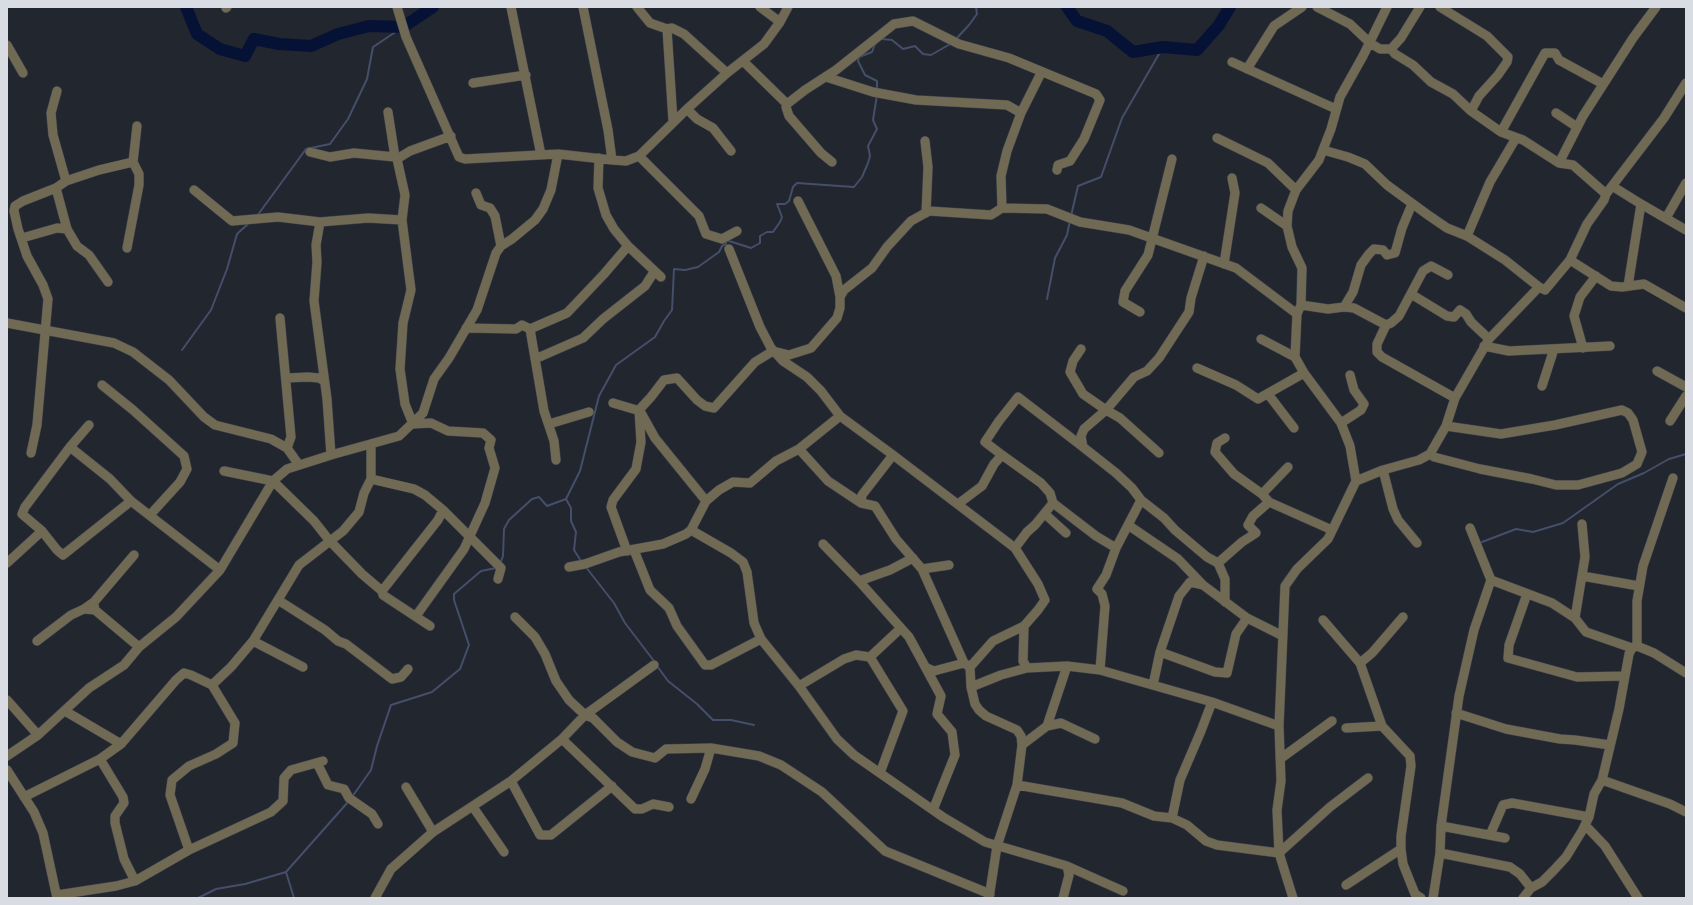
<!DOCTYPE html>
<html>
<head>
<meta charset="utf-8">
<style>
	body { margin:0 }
	#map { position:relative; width:1693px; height:905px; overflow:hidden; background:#22262f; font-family:Inter,sans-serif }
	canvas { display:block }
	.frame { position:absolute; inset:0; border:8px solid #d9dce2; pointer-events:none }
</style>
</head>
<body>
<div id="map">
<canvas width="1693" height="905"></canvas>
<div class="frame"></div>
</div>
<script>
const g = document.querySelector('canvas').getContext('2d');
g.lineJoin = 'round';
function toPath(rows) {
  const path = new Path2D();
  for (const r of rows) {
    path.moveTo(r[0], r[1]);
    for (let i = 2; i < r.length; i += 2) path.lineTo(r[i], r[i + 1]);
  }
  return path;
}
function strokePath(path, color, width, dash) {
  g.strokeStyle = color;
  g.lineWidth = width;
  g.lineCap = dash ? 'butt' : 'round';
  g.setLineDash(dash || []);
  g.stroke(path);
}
const stream = toPath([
	[882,39,892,40,903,49,915,46,923,54,931,55,952,43],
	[955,40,969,25,977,14,976,7],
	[875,44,872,52,859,57,858,61,865,75,877,81,877,91],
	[257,216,306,149,330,144,348,119,367,79,373,47,400,29],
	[1071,216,1078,186,1101,177,1122,118,1163,47],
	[1047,299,1055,258,1067,235,1070,220],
	[182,350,211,310,227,269,237,234,249,223],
	[566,499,571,508,571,521,576,532,574,550,581,561],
	[1482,542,1516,529,1533,532,1563,523,1618,484,1644,473,1669,459,1686,454],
	[500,564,503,556,504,529,509,520,532,499,539,497,547,506,566,499,580,471,599,396,616,365,655,337,664,321,672,310,674,269,685,270,698,267,719,252,722,246,726,244,726,240,751,248,760,243,760,236,767,232,773,232,780,222,782,217,777,204,785,204,789,201,793,187,797,183,854,187,862,177,868,163,870,156,868,146,877,129,873,120,877,95],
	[585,566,614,603,625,623,654,661],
	[657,666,668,681,697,704,713,720,731,720,754,725],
	[352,797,371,770,377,746,391,705,432,692,460,669,469,645,454,600,454,594,481,571,496,568],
	[286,872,294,898],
	[198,898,216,889,245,884,286,872,348,802]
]);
const river = toPath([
	[186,7,197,34,220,49,245,56,254,39,279,44,311,46,338,34,369,26,403,27,433,7],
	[1067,7,1077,21,1107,31,1133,52,1163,47,1197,50,1219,25,1230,7]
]);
const minor = toPath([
	[397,7,406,37,459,157,465,159,558,154],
	[511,7,541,155],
	[637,7,650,23,667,29,673,121],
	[760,7,780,22],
	[1317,7,1350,24,1370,43,1380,49,1391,49,1401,38,1420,7],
	[1440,7,1487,36,1508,57,1507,62,1498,75,1479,96,1471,111],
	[226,8,227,7],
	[667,29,672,28,684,34,727,73],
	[7,45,23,73],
	[1391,49,1395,54,1413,65,1431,82,1453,94,1471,111,1501,132,1523,140,1559,163,1573,165,1606,194],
	[743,61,787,104,786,107,789,116,821,153,832,162],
	[1232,62,1336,109],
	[1247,69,1274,26,1302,7],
	[826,77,873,92,916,100,1007,105,1021,113],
	[473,83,526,75],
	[57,91,51,113,53,135,66,181,56,188,67,229],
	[787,104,805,90,836,70,894,24,913,21,959,44,1009,58,1096,94,1100,100,1084,139,1070,161,1058,165,1057,170],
	[687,109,697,119,713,128,731,151],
	[388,112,395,157],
	[1556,113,1577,127],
	[1501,132,1545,53,1555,53,1559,60,1603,84],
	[1217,138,1268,163,1296,190],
	[925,141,928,167,926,213],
	[1323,150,1348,157,1365,164,1387,185,1428,215,1447,228,1467,236,1505,260,1539,287],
	[310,152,330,157,354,153,395,157,397,159,405,195,402,220,411,290,403,323,400,369,405,404,413,424,431,423,448,431,483,433,491,440,489,448,495,468,485,503,464,549,416,616],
	[639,156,699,216,706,234,722,239,737,231],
	[599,158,598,188,606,215,614,229,628,246,661,277],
	[397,159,410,151,451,136],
	[612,160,626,161,639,156,687,109,727,73,764,44,780,22,788,7],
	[133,162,137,126],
	[1559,163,1583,116,1633,38,1656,7],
	[66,181,99,170,133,162,139,174,139,185,127,248],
	[1612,186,1641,204,1628,286],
	[194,190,232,221,278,217,320,222,368,218,402,220],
	[476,193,481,205,490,208,495,216,501,246],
	[798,201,836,276,840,297],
	[1641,204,1686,230],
	[1002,208,1001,176,1007,151,1021,113,1041,73],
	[1261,208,1287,226],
	[1666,218,1686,183],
	[320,222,316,245,317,262,314,301,327,399,331,455],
	[1467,236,1490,182,1516,138],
	[22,238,57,228,67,229,77,246,89,255,108,282],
	[729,249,760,327,771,348,783,361,807,377,821,391,840,416,893,455,1015,548,1038,584,1045,600,1038,610,1024,626,993,641,970,667],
	[1204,256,1191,298,1189,312,1159,358,1147,371,1134,377,1106,410,1084,429,1081,436,1083,447,1116,473,1132,488,1141,500,1164,518,1175,530,1207,557,1218,563],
	[1570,260,1611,286,1622,287,1644,284,1686,308],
	[1224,264,1235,193,1232,178],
	[1411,294,1447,316,1454,317,1460,310,1466,314,1471,322,1489,339],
	[1301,305,1328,309,1344,307,1354,308,1386,325,1391,323,1399,316,1423,271,1431,266,1448,275],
	[1344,307,1353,292,1361,265,1369,254,1374,249,1383,250,1387,255,1395,253,1402,228,1412,204],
	[1140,312,1123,302,1125,291,1148,255,1172,159],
	[280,318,291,437,287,448],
	[7,323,114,343,133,352,169,380,204,417,215,425,271,439,287,448,299,465],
	[1386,325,1377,344,1377,352,1382,357,1455,398],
	[466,328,516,329,522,325,530,329,544,411,554,441,556,460],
	[530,329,567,313,604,274,628,246],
	[1261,339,1295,357],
	[1484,346,1509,351,1610,346],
	[1583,348,1574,316,1580,297,1596,276],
	[1081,349,1073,361,1070,372,1083,394,1106,410,1120,418,1159,453],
	[535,359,583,338,603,319,645,286,654,272],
	[1197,368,1236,385,1258,399,1304,373],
	[1657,371,1686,387],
	[287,378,308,377,319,378,324,381],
	[102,385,133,410,184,456,187,469,180,482,150,515],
	[1542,386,1554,349],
	[1268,394,1294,428],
	[613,403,640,411,655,438,706,501],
	[1670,421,1686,396],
	[1341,423,1361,410,1364,404,1354,390,1350,375],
	[549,424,589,412],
	[89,425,70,447,25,507,22,514,42,531,57,550,63,555,131,501],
	[1225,438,1217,443,1215,452,1234,474,1262,494,1269,502],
	[70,447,110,479,131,501,220,570],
	[799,449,828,481,861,503,875,506,896,539,922,569,964,663,970,667,971,687,975,704,979,710,986,716,1017,730,1021,736,1022,745,1017,785,997,846,989,898],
	[31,453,37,425,48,299,43,285,27,256,18,229,14,211,15,206,23,201,56,188],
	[1430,454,1434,457,1480,469,1532,479,1556,485,1578,485,1622,473,1637,464,1642,452,1633,420,1628,413,1622,410,1555,425,1501,434,1446,426],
	[1002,455,1041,483,1050,493,1053,503,1096,536,1116,548,1141,500],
	[1383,470,1393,509,1398,520,1417,543],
	[224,471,273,481,314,521,329,540,362,574,382,591,383,595,430,626],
	[1673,478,1643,566,1637,601,1637,646,1632,648,1629,654,1619,709,1602,780,1670,804,1686,812],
	[371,479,414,489,425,495,443,510,501,568,498,579],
	[1356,481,1350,446,1341,423,1304,373,1295,357,1297,314,1301,305,1302,268,1292,247,1287,226,1288,211,1296,190,1319,160,1331,129,1340,97,1363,56,1387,7],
	[1262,494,1288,467],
	[861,503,862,495,893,455],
	[958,504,982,486,994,464,1002,455,985,442,999,421,1018,397,1083,447],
	[1045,514,1066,533],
	[1128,525,1178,559,1203,585,1247,618,1283,636],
	[691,530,731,553,743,562,747,572,754,623,761,639,799,686,837,739,854,755,943,817,985,842,1067,866,1123,891],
	[823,544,859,581,909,637,941,696,937,714,952,732,955,755,933,810],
	[1015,548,1027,532,1035,525,1053,503],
	[634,550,650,590,669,608,677,626,705,665,711,665,761,639],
	[627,551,611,507,613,500,636,469,641,442,639,410,651,397,664,380,677,378,697,400,705,406,714,408,755,362,773,351,789,355,811,348,837,318,840,308,840,297,844,290,872,268,887,247,911,221,929,211,991,215,1002,208,1047,209,1080,222,1129,230,1236,268,1297,314],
	[7,563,42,531],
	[569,567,585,564,619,552,663,544,686,534,691,530,706,501,719,490,733,482,750,483,776,461,799,449,840,416],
	[922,569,949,565],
	[1582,576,1639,586],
	[1491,580,1552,603,1575,618,1586,632,1632,648],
	[859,581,890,570,913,558],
	[382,591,438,520,443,510],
	[1527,594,1509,645,1508,658,1577,677,1625,676],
	[278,600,325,630,338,641,346,644,392,679,401,677,408,669],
	[1225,602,1225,579,1218,563,1242,542,1256,533,1248,525,1253,516,1269,502,1332,530],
	[94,605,95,610,139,647],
	[84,609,94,602,134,555],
	[515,617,535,637,545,654,556,681,569,700,585,715,593,718,617,742,632,752,655,758,666,749,711,748,759,756,781,765,822,792,885,851,990,894],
	[1575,618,1585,557,1582,524],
	[1323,620,1360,663,1382,726,1410,756,1411,766,1401,836,1401,849,1403,864,1415,894,1421,898],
	[1024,626,1023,661,1027,668,1067,666,1100,670,1212,702,1279,726],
	[37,641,71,615,84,609,95,610],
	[253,641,303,667],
	[1637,646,1654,653,1686,673],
	[1160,652,1215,672,1227,673,1236,634,1247,618],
	[870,657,903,711,880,773],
	[1360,663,1372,653,1403,617],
	[925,667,934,671,964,663],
	[1100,670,1105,606,1102,594,1097,589,1106,575,1116,548],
	[212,685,231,667,253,641,299,565,343,531,359,512,364,493,371,479,371,444],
	[1153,685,1160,652,1179,596,1190,582,1203,585],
	[799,686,844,659,856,655,870,657,901,628],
	[971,687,1001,675,1027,668],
	[7,700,38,735],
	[65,711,121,744],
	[1456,713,1506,729,1560,739,1575,740,1610,745],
	[1047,726,1061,723,1095,739],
	[1346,728,1382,726],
	[562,739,635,809,642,809,653,804,669,807],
	[1022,745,1047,726,1067,666],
	[7,756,38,735,89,688,124,665,139,647,176,617,220,570,273,481,287,469,331,455,399,436,423,413,434,379,449,358,477,310,496,253,501,246,512,239,535,220,543,209,551,190,558,154,612,160,608,130,583,7],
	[100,759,123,797,124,803,115,816,115,823,124,859,135,881],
	[1280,759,1332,721],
	[317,763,328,785,344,789,349,798,372,814,378,824],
	[7,770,34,812,43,833,57,898],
	[511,781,540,835,551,835,612,786],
	[1017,785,1122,803,1154,816,1172,818,1187,825,1206,841,1217,845,1279,853,1330,807,1368,778],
	[406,787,433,832],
	[24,797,100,759,121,744,176,680,184,673,191,675,212,685,235,723,233,743,216,754,189,766,172,780,170,795,189,850],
	[691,799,705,769,711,748],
	[473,807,504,852],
	[1172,818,1180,780,1201,731,1212,702],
	[1585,825,1605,846,1638,898],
	[1441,826,1505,838],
	[1490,835,1503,805,1512,803,1589,817],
	[1440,853,1510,867,1520,874,1531,888,1523,898],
	[1346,885,1401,849],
	[1531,888,1542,882,1554,870,1566,857,1582,831,1589,817,1594,794,1602,780],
	[57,895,116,886,135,881,189,850,271,812,283,801,284,778,291,770,323,761],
	[375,898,391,869,433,832,511,781,562,739,585,715,654,665],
	[1063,898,1069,875,1067,866],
	[1293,898,1279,853,1277,810,1281,781,1279,726,1285,586,1297,569,1328,539,1356,481,1383,470,1419,460,1430,454,1446,426,1455,398,1489,339,1539,287,1545,290,1570,260,1587,224,1604,200,1606,194,1664,118,1686,83],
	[1433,898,1440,853,1441,826,1459,696,1474,630,1491,580,1470,528]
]);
strokePath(stream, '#454e6a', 2);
strokePath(river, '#061136', 12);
strokePath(minor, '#3f434c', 10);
strokePath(minor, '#706954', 9);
</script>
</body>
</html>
